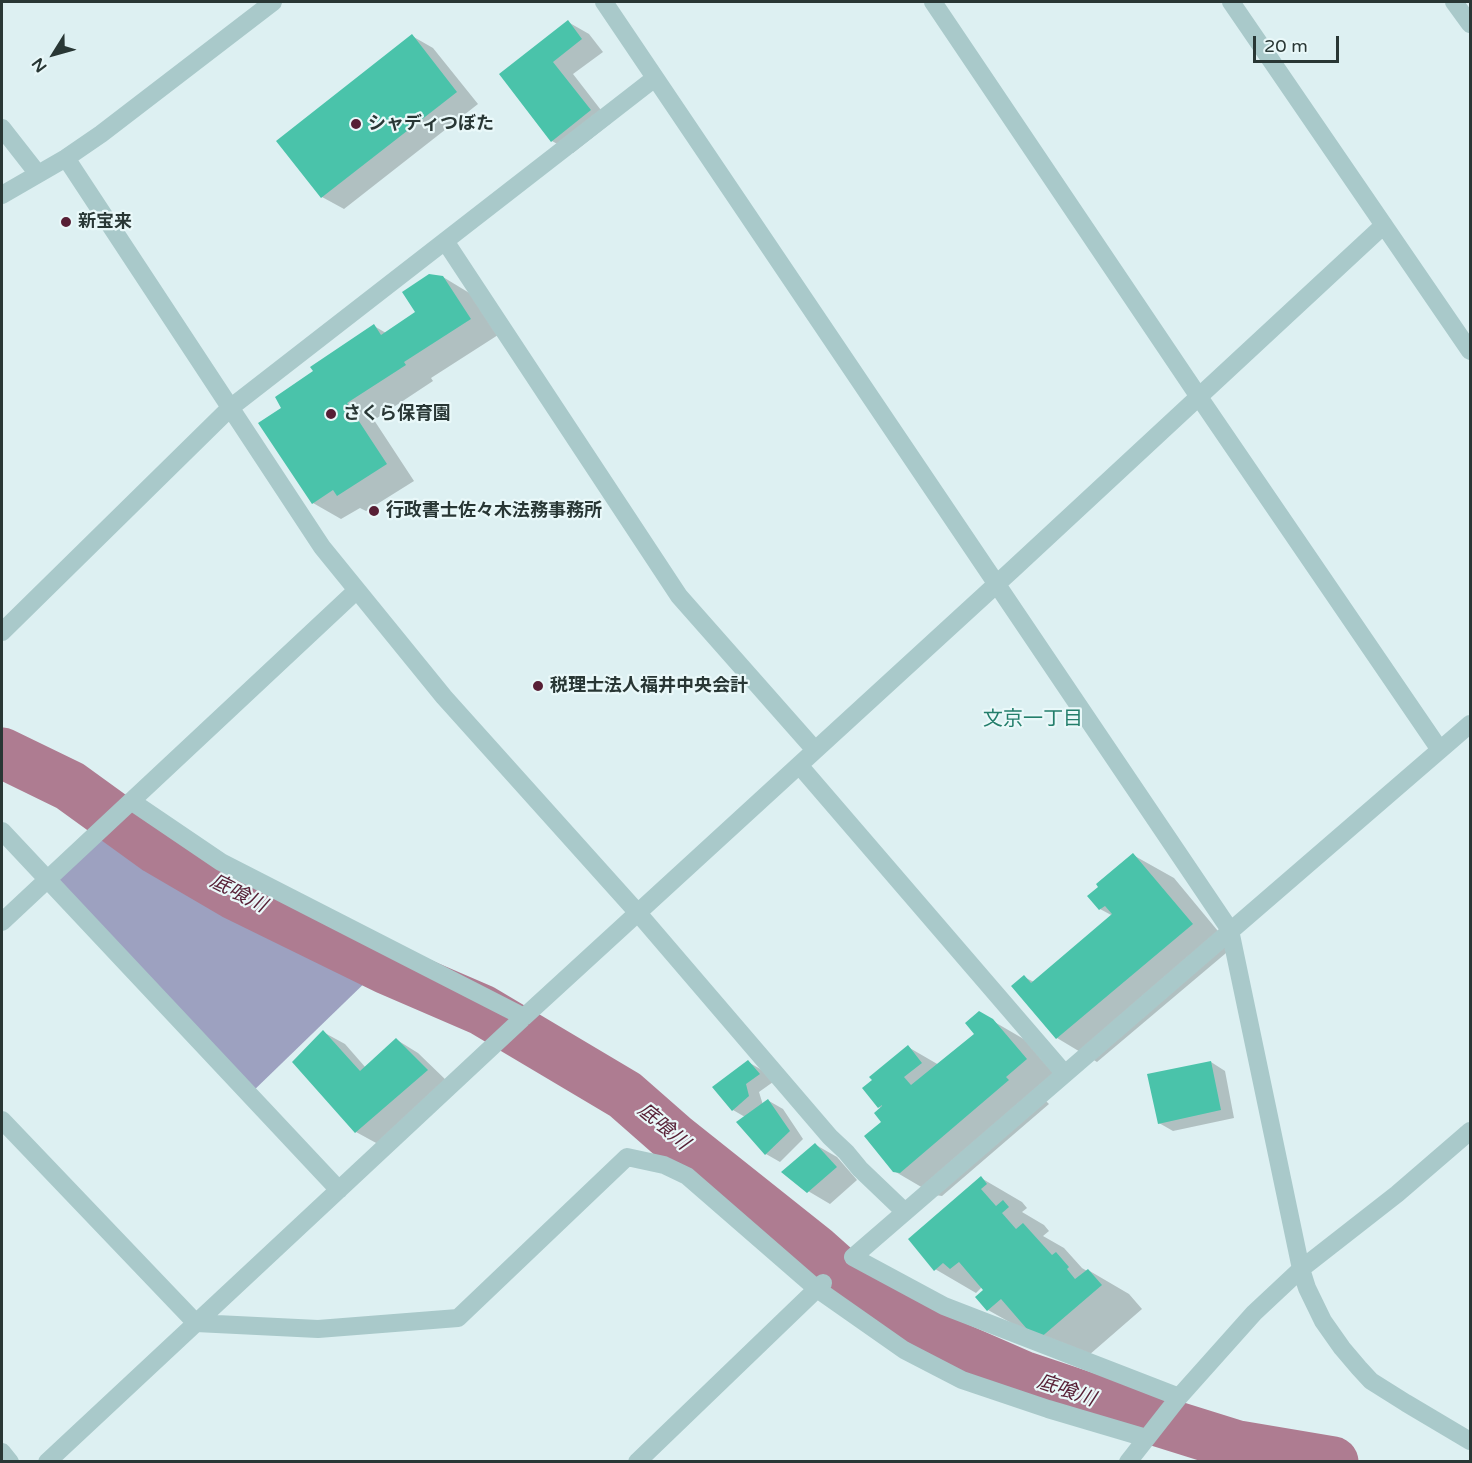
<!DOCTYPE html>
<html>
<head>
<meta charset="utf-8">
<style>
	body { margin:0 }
	#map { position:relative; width:1472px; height:1463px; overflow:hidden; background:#ddf0f2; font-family:"Varela Round",sans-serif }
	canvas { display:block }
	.frame { position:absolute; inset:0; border:3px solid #293735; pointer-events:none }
	.north { position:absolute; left:24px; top:24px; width:60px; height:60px; -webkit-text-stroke:4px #e9f8f9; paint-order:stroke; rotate:233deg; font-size:16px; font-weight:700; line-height:24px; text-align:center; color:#293735 }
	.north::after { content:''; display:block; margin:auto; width:21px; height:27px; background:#293735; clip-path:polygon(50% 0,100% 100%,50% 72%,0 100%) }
	.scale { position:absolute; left:1253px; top:36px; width:86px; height:27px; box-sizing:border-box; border:3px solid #293735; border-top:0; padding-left:8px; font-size:18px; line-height:21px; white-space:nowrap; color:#293735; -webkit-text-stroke:4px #e9f8f9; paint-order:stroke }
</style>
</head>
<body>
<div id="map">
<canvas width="1472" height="1463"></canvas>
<div class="frame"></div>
<div class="north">N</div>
<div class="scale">20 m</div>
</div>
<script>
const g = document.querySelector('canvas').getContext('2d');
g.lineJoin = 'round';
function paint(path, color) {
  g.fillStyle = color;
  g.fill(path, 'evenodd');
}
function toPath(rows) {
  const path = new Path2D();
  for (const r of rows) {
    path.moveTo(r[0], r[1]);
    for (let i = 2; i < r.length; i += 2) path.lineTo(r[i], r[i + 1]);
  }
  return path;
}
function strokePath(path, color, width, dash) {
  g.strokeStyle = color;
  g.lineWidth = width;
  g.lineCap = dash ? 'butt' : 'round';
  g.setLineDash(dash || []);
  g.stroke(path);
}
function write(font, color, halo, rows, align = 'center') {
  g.font = font + ' "Varela Round","Noto Sans JP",sans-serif';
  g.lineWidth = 4.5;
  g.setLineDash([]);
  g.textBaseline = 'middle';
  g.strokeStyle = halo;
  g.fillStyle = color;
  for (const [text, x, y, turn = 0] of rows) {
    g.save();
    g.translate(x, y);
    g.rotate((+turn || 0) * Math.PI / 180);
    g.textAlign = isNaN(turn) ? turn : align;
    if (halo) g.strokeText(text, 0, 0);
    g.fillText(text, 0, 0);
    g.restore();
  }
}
const green = toPath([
	[110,821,375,973,249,1095,46,880]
]);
const shadow = toPath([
	[568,22,589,34,603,52,573,74,611,123,573,153,552,141,501,74],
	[412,36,433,48,478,104,344,209,322,197,278,141],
	[443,277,471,294,498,335,431,378,433,381,374,420,414,481,366,511,360,508,341,519,313,503,283,408,315,372,374,326,386,333,418,313],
	[1133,855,1174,878,1232,948,1097,1062,1057,1038,1024,977,1034,982,1113,916,1100,909],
	[979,1013,1034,1045,1067,1083,1046,1101,1049,1104,942,1196,935,1195,894,1171,882,1109,879,1107,908,1047,939,1065,976,1034],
	[323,1032,345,1044,366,1068,397,1040,418,1053,448,1082,378,1144,356,1132,294,1062],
	[748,1062,762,1070,773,1082,759,1092,763,1105,769,1101,783,1109,803,1139,780,1162,766,1154,738,1122,745,1117,733,1110],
	[1211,1062,1225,1071,1234,1118,1173,1131,1159,1123],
	[816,1145,837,1157,857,1180,830,1204,808,1191],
	[981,1178,1022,1202,1027,1208,1022,1212,1044,1225,1049,1231,1043,1236,1064,1248,1082,1268,1087,1271,1088,1270,1129,1294,1142,1309,1081,1362,988,1310,985,1290,982,1287,976,1293,935,1269]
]);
const river = toPath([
	[2,753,70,786,157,849,234,894,387,969,482,1010,625,1095,674,1138,816,1251,853,1284,931,1336,1025,1377,1129,1412,1238,1446,1333,1462]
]);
const building = toPath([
	[568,20,582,39,553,62,591,110,551,142,499,74],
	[412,34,457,92,321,198,276,141],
	[429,274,443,276,471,319,404,362,406,365,347,403,387,464,337,496,333,490,312,504,258,423,281,408,275,397,313,371,310,367,374,324,381,335,415,312,402,292],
	[1133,853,1193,924,1056,1039,1011,986,1024,975,1031,983,1112,914,1105,906,1099,910,1087,896,1098,887,1096,884],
	[979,1011,993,1019,1027,1059,1006,1077,1009,1080,900,1173,893,1172,864,1136,881,1122,874,1113,882,1106,882,1105,878,1108,862,1088,872,1080,869,1077,908,1045,922,1063,904,1077,911,1085,974,1034,965,1023],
	[323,1030,360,1071,396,1038,428,1070,355,1133,292,1062],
	[748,1060,760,1074,746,1084,749,1096,732,1111,712,1087],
	[1211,1061,1221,1110,1158,1124,1147,1074],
	[768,1099,790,1131,765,1155,736,1122],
	[815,1143,837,1167,807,1193,781,1172],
	[981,1176,987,1184,981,1189,996,1206,1003,1200,1009,1207,1002,1213,1016,1229,1023,1223,1052,1255,1056,1252,1069,1267,1067,1269,1075,1279,1088,1269,1102,1285,1039,1339,1033,1336,1001,1299,987,1311,975,1297,983,1290,959,1262,950,1269,943,1263,934,1271,908,1239]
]);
const minor = toPath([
	[604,2,1230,930,1301,1269,1307,1288,1323,1321,1342,1348,1359,1368,1371,1381,1406,1403,1470,1441],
	[933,2,1199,397,1440,750],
	[1231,2,1470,351],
	[1454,2,1470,24],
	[2,128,38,174],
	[66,158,322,547,444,697,638,913,830,1137,846,1152,860,1169,905,1212],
	[2,195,66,158,101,134,273,2],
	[445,241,679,596,815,750],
	[2,632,230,408,655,78],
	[799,765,1065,1074],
	[131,801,221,862,524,1017],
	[2,831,339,1190],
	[2,922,357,590],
	[2,1120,196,1323,318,1329,458,1318,627,1157,664,1165,687,1176,817,1289,904,1350,962,1380,1048,1409,1146,1438],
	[1179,1397,944,1306,853,1257,1470,724],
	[2,1452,10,1462],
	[47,1462,524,1017,1012,570,1384,225],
	[637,1462,823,1283],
	[1128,1462,1179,1397,1254,1313,1301,1269,1397,1194,1470,1131]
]);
const markers = [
	[356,124,6,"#571f35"],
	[66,222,6,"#571f35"],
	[331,414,6,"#571f35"],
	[374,511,6,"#571f35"],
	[538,686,6,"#571f35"]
];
const poiNames = [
	["シャディつぼた",368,124],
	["新宝来",78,222],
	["さくら保育園",343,414],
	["行政書士佐々木法務事務所",386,511],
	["税理士法人福井中央会計",550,686]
];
const neighbourhoodNames = [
	["文京一丁目",1033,720]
];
const waterNames = [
	["底喰川",238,894,27],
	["底喰川",663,1127,40],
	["底喰川",1066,1391,19]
];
paint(green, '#9da1c0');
paint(shadow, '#0003');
strokePath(river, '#ae7c91', 51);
paint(building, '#4ac3aa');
strokePath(minor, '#a9c9ca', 18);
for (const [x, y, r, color] of markers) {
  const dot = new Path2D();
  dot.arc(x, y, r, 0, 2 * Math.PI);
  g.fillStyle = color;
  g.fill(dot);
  strokePath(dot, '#e9f8f9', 2);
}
write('bold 18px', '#293735', '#e9f8f9', poiNames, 'left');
write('20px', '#237e6b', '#e9f8f9', neighbourhoodNames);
write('italic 20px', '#571f35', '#e9f8f9', waterNames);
</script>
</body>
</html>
